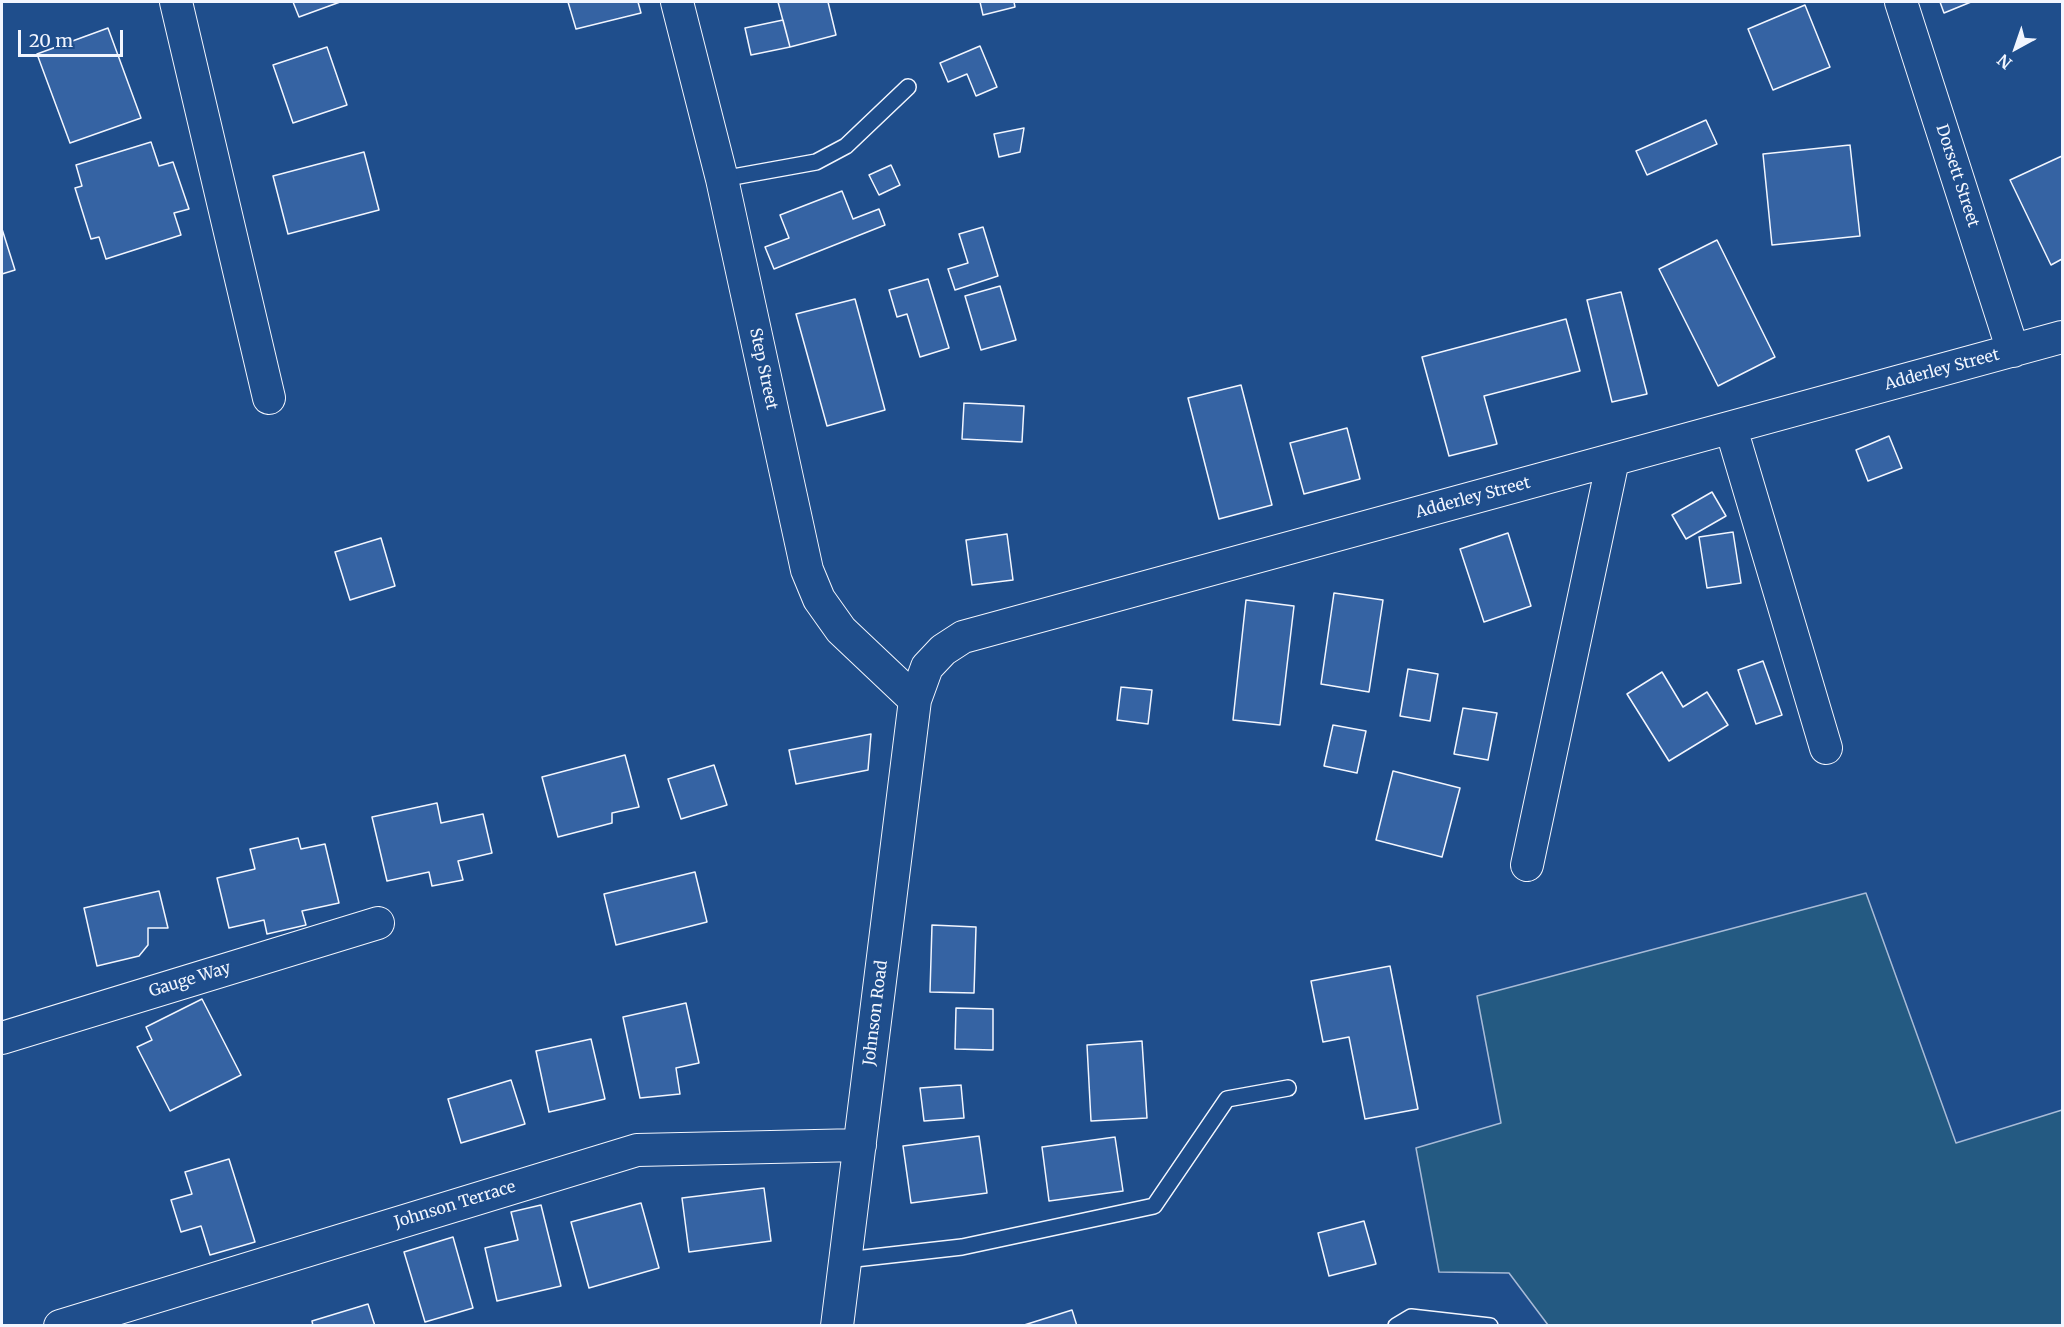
<!DOCTYPE html>
<html>
<head>
<meta charset="utf-8">
<style>
	body { margin:0 }
	#map { position:relative; width:2064px; height:1327px; overflow:hidden; background:#1f4e8c; font-family:Merriweather,serif }
	canvas { display:block }
	.frame { position:absolute; inset:0; border:3px solid #f2f6ff; pointer-events:none }
	.north { position:absolute; left:1986px; top:18px; width:60px; height:60px; -webkit-text-stroke:4px #1f4e8c; paint-order:stroke; rotate:220deg; font-size:16px; font-weight:700; line-height:24px; text-align:center; color:#f2f6ff }
	.north::after { content:''; display:block; margin:auto; width:21px; height:27px; background:#f2f6ff; clip-path:polygon(50% 0,100% 100%,50% 72%,0 100%) }
	.scale { position:absolute; left:18px; top:30px; width:105px; height:27px; box-sizing:border-box; border:3px solid #f2f6ff; border-top:0; padding-left:8px; font-size:18px; line-height:21px; white-space:nowrap; color:#f2f6ff; -webkit-text-stroke:4px #1f4e8c; paint-order:stroke }
</style>
</head>
<body>
<div id="map">
<canvas width="2064" height="1327"></canvas>
<div class="frame"></div>
<div class="north">N</div>
<div class="scale">20 m</div>
</div>
<script>
const g = document.querySelector('canvas').getContext('2d');
g.lineJoin = 'round';
function paint(path, color) {
  g.fillStyle = color;
  g.fill(path, 'evenodd');
}
function toPath(rows) {
  const path = new Path2D();
  for (const r of rows) {
    path.moveTo(r[0], r[1]);
    for (let i = 2; i < r.length; i += 2) path.lineTo(r[i], r[i + 1]);
  }
  return path;
}
function strokePath(path, color, width, dash) {
  g.strokeStyle = color;
  g.lineWidth = width;
  g.lineCap = dash ? 'butt' : 'round';
  g.setLineDash(dash || []);
  g.stroke(path);
}
function write(font, color, halo, rows, align = 'center') {
  g.font = font + ' Merriweather,serif';
  g.lineWidth = 4.5;
  g.setLineDash([]);
  g.textBaseline = 'middle';
  g.strokeStyle = halo;
  g.fillStyle = color;
  for (const [text, x, y, turn = 0] of rows) {
    g.save();
    g.translate(x, y);
    g.rotate((+turn || 0) * Math.PI / 180);
    g.textAlign = isNaN(turn) ? turn : align;
    if (halo) g.strokeText(text, 0, 0);
    g.fillText(text, 0, 0);
    g.restore();
  }
}
const green = toPath([
	[1866,893,1956,1143,2062,1110,2062,1325,1548,1325,1509,1273,1439,1272,1416,1148,1501,1123,1477,996,1866,893]
]);
const building = toPath([
	[293,2,340,2,299,17,293,2],
	[568,2,638,2,641,13,576,29,568,2],
	[778,2,828,2,836,35,790,47,778,2],
	[980,2,1014,2,1015,7,983,15,980,2],
	[1940,2,1971,2,1944,13,1940,2],
	[1805,5,1830,67,1773,90,1748,29,1805,5],
	[783,20,790,47,751,55,745,28,783,20],
	[108,28,141,118,70,143,37,54,108,28],
	[980,46,997,87,976,96,967,74,948,82,940,63,980,46],
	[327,47,347,105,293,123,273,65,327,47],
	[1706,120,1717,144,1647,175,1636,151,1706,120],
	[1024,128,1020,152,999,157,994,134,1024,128],
	[151,142,159,166,173,162,189,209,174,213,181,235,106,259,99,237,91,239,75,188,82,186,76,165,151,142],
	[1850,145,1860,236,1772,245,1763,154,1850,145],
	[364,152,379,210,288,234,273,176,364,152],
	[2062,156,2062,259,2051,265,2010,180,2062,156],
	[891,165,900,185,879,195,869,175,891,165],
	[842,191,853,219,879,209,885,225,774,269,765,247,789,238,780,215,842,191],
	[983,227,998,276,955,290,948,269,968,263,959,234,983,227],
	[2,229,15,270,2,274,2,229],
	[1717,240,1775,357,1718,386,1659,269,1717,240],
	[928,279,949,348,920,357,907,314,897,317,889,290,928,279],
	[1000,286,1016,340,981,350,965,296,1000,286],
	[1621,292,1647,394,1612,402,1587,300,1621,292],
	[855,299,885,410,827,426,796,314,855,299],
	[1566,319,1580,371,1484,396,1497,444,1449,456,1422,357,1566,319],
	[1241,385,1272,505,1219,519,1188,398,1241,385],
	[964,403,1024,406,1022,442,962,439,964,403],
	[1347,428,1360,479,1304,494,1290,443,1347,428],
	[1889,436,1902,468,1868,481,1856,450,1889,436],
	[1712,492,1726,516,1686,539,1672,515,1712,492],
	[1733,532,1741,583,1707,588,1699,537,1733,532],
	[1508,533,1531,606,1484,622,1460,549,1508,533],
	[1007,534,1013,580,972,585,966,540,1007,534],
	[381,538,395,586,350,600,335,552,381,538],
	[1334,593,1383,600,1369,692,1321,684,1334,593],
	[1246,600,1294,606,1280,725,1233,720,1246,600],
	[1763,661,1782,715,1756,724,1738,670,1763,661],
	[1408,669,1438,674,1430,721,1400,716,1408,669],
	[1662,672,1683,707,1707,692,1728,725,1669,761,1627,694,1662,672],
	[1121,687,1152,690,1148,724,1117,720,1121,687],
	[1463,708,1497,713,1488,760,1454,754,1463,708],
	[1333,725,1366,731,1357,773,1324,766,1333,725],
	[871,734,868,770,796,784,789,750,871,734],
	[625,755,639,807,612,813,612,823,558,837,542,777,625,755],
	[714,765,727,805,681,819,668,779,714,765],
	[1393,771,1460,788,1442,857,1376,840,1393,771],
	[437,803,441,823,483,814,492,853,458,861,463,880,432,886,429,872,387,881,372,817,437,803],
	[298,838,301,849,325,844,339,903,302,911,306,925,267,934,264,920,229,928,217,878,255,869,250,849,298,838],
	[695,872,707,922,616,945,604,894,695,872],
	[159,891,168,928,148,928,148,945,139,956,97,966,84,908,159,891],
	[932,925,976,927,974,993,930,992,932,925],
	[1390,966,1418,1109,1365,1119,1349,1037,1323,1042,1311,981,1390,966],
	[202,999,241,1075,170,1111,137,1047,152,1040,146,1027,202,999],
	[686,1003,699,1063,676,1068,680,1094,640,1098,623,1017,686,1003],
	[956,1008,993,1009,993,1050,955,1049,956,1008],
	[591,1039,605,1099,549,1112,536,1051,591,1039],
	[1142,1041,1147,1118,1091,1121,1087,1045,1142,1041],
	[511,1080,525,1124,461,1143,448,1099,511,1080],
	[961,1085,964,1118,924,1121,920,1088,961,1085],
	[979,1136,987,1193,911,1203,903,1146,979,1136],
	[1115,1137,1123,1191,1049,1201,1042,1147,1115,1137],
	[229,1159,255,1242,210,1255,201,1226,181,1232,171,1200,192,1194,185,1172,229,1159],
	[764,1188,771,1241,689,1252,682,1198,764,1188],
	[641,1203,659,1268,589,1288,571,1222,641,1203],
	[541,1205,561,1286,497,1301,485,1248,518,1240,511,1212,541,1205],
	[1364,1221,1376,1264,1329,1276,1318,1233,1364,1221],
	[453,1237,473,1308,425,1322,404,1252,453,1237],
	[368,1304,375,1326,313,1326,312,1321,368,1304],
	[1072,1310,1077,1326,1021,1326,1072,1310]
]);
const lane = toPath([
	[722,179,816,162,846,146,908,87],
	[846,1260,962,1247,1154,1206,1227,1099,1288,1088],
	[1396,1326,1411,1317,1490,1326]
]);
const street = toPath([
	[176,2,269,398],
	[677,2,722,179,807,570,819,599,841,630,915,700],
	[1901,2,2013,351],
	[1731,428,1826,748],
	[1527,865,1613,460],
	[2,1038,378,923],
	[60,1326,637,1150,860,1145],
	[837,1326,915,700,927,667,943,650,963,637,2062,337]
]);
const streetNames = [
	["Dorsett Street",1957,176,72],
	["Step Street",763,369,78],
	["Adderley Street",1942,370,-15],
	["Adderley Street",1473,498,-15],
	["Gauge Way",190,980,-17],
	["Johnson Road",876,1013,-83],
	["Johnson Terrace",455,1205,-17]
];
paint(green, '#245a82');
strokePath(green, '#a8bbd7', 1.5);
paint(building, '#3563a3');
strokePath(building, '#f2f6ff', 1.5);
strokePath(lane, '#f2f6ff', 18);
strokePath(street, '#f2f6ff', 34);
strokePath(lane, '#1f4e8c', 15);
strokePath(street, '#1f4e8c', 32);
write('16px', '#f2f6ff', '#1f4e8c', streetNames);
</script>
</body>
</html>
